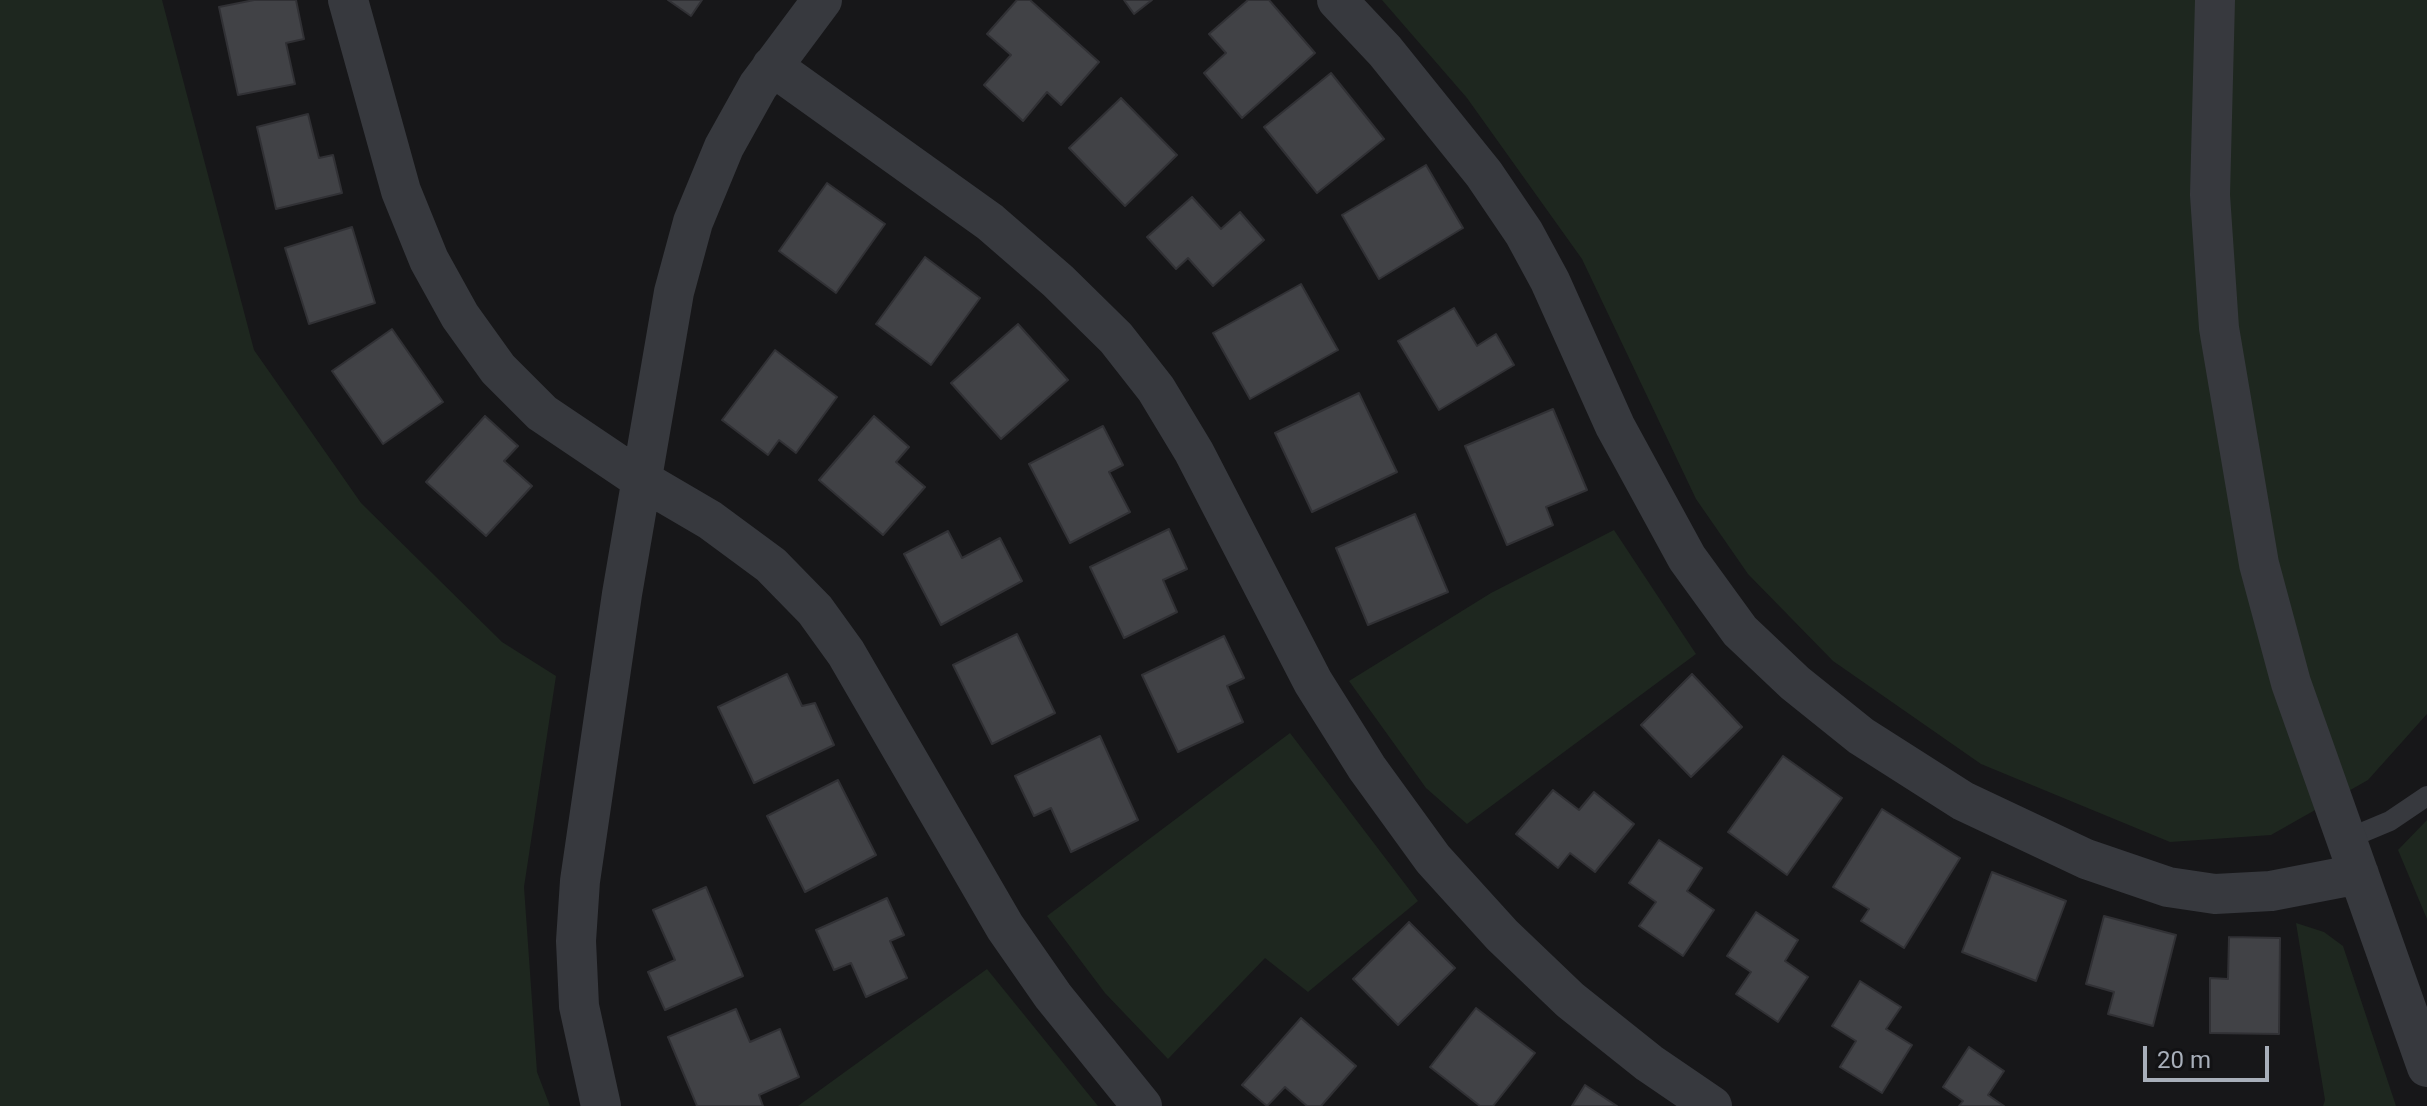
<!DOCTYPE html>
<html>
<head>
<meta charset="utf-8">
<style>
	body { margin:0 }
	#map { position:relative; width:2427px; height:1106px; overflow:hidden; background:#171719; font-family:Roboto,sans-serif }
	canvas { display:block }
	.scale { position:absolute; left:2143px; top:1046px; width:126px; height:36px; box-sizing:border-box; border:4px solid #a8afba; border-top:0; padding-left:10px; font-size:24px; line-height:28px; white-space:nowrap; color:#a8afba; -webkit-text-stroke:6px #121214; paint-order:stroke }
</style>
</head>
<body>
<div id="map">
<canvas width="2427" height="1106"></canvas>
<div class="scale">20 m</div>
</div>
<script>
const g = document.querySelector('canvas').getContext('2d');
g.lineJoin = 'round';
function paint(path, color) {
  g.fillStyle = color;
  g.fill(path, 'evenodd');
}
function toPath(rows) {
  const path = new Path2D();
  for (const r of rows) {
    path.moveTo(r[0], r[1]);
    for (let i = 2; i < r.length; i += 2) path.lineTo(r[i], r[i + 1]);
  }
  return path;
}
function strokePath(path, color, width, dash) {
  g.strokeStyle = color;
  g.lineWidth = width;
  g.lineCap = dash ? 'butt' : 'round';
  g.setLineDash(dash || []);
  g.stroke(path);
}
const green = toPath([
	[0,0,162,0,254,350,361,503,502,642,556,676,524,887,537,1072,550,1106,0,1106],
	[1382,0,2427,0,2427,714,2368,780,2271,835,2170,842,1981,764,1833,661,1748,574,1696,499,1582,259,1467,98],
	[1614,530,1696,654,1467,824,1426,788,1349,681,1491,593],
	[1290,733,1418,901,1308,992,1265,958,1168,1059,1105,993,1047,916],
	[2427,820,2427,919,2398,850],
	[2296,923,2324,932,2343,946,2396,1106,2323,1106,2325,1100],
	[987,969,1098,1106,798,1106]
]);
const building = toPath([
	[254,0,296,0,304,39,286,43,295,84,238,95,219,7,254,0],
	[668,0,702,0,691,16,668,0],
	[1017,0,1030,0,1099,62,1061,105,1047,92,1023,121,984,85,1011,55,987,34,1017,0],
	[1124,0,1152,0,1134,14,1124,0],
	[1248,0,1269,0,1315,53,1242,118,1204,73,1226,53,1209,34,1248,0],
	[1331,73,1384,139,1317,193,1264,127,1331,73],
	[1121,98,1177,155,1125,206,1069,148,1121,98],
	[308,114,319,158,333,155,342,193,276,209,257,127,308,114],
	[1426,165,1463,228,1379,279,1342,215,1426,165],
	[827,183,885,224,836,293,779,251,827,183],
	[1192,197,1221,229,1240,212,1264,240,1213,286,1188,258,1176,269,1147,237,1192,197],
	[352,227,375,303,309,324,285,248,352,227],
	[925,257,980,298,931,365,876,324,925,257],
	[1301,284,1338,350,1250,399,1213,333,1301,284],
	[1454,308,1477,346,1496,334,1514,365,1439,410,1398,341,1454,308],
	[1018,324,1068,380,1001,439,951,383,1018,324],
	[392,329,443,402,383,444,332,371,392,329],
	[775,350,837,397,796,453,779,440,768,455,722,420,775,350],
	[1359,393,1397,472,1312,512,1275,433,1359,393],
	[1553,409,1587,490,1546,507,1553,525,1507,545,1465,446,1553,409],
	[485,416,518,446,504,461,532,486,486,536,426,482,485,416],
	[874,416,909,447,896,462,925,487,883,535,819,480,874,416],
	[1103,426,1123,465,1109,472,1130,512,1070,543,1029,464,1103,426],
	[1415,514,1448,592,1368,625,1336,548,1415,514],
	[1169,529,1187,569,1163,580,1177,612,1124,638,1090,567,1169,529],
	[948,531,962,558,1000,538,1022,581,941,625,904,554,948,531],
	[1017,634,1055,713,992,744,953,665,1017,634],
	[1224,636,1244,678,1227,686,1243,722,1178,752,1142,675,1224,636],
	[787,674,802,706,815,703,834,745,754,783,718,707,787,674],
	[1692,674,1742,727,1691,777,1641,725,1692,674],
	[1100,736,1138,820,1071,852,1051,808,1034,816,1015,776,1100,736],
	[1783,756,1842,798,1787,875,1728,832,1783,756],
	[838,780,876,855,805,892,767,816,838,780],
	[1553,790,1579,810,1594,792,1634,824,1595,872,1570,853,1558,868,1516,834,1553,790],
	[1882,809,1960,858,1904,948,1861,921,1869,909,1833,887,1882,809],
	[1659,840,1702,868,1687,891,1714,910,1683,956,1639,926,1656,902,1629,883,1659,840],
	[1992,872,2066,901,2036,981,1962,952,1992,872],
	[706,887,743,976,665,1010,648,972,675,960,653,910,706,887],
	[887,898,904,935,890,941,907,978,866,997,851,963,834,970,816,930,887,898],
	[1756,912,1798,940,1785,961,1808,977,1778,1022,1736,994,1751,972,1727,956,1756,912],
	[2104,916,2176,935,2153,1026,2108,1014,2114,992,2086,984,2104,916],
	[1409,922,1455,968,1398,1025,1353,979,1409,922],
	[2229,937,2280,938,2279,1034,2210,1033,2210,978,2228,979,2229,937],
	[1860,981,1901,1007,1886,1029,1912,1045,1882,1093,1840,1067,1856,1041,1832,1026,1860,981],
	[1476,1008,1535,1053,1493,1106,1480,1106,1430,1067,1476,1008],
	[736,1009,750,1042,780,1029,799,1077,759,1095,763,1106,697,1106,668,1037,736,1009],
	[1301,1018,1356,1066,1321,1106,1307,1106,1285,1087,1267,1106,1242,1085,1301,1018],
	[1969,1047,2004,1071,1988,1095,2004,1106,1959,1106,1963,1101,1943,1087,1969,1047],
	[1585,1085,1617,1106,1572,1106,1585,1085]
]);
const service = toPath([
	[2347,839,2390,821,2427,796]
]);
const minor = toPath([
	[348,0,401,191,429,260,460,316,498,369,542,413,640,479,710,520,771,565,815,610,846,653,1005,927,1053,996,1142,1106],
	[1337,0,1385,51,1484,174,1524,233,1550,281,1615,426,1687,558,1740,631,1795,683,1861,736,1963,801,2086,859,2168,887,2215,894,2271,891,2359,874],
	[2215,0,2210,195,2219,328,2259,564,2291,683,2427,1067],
	[772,66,990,222,1058,281,1116,338,1156,389,1194,452,1313,682,1367,768,1433,859,1502,935,1570,1000,1649,1063,1712,1106],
	[601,1106,579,1006,576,941,580,881,622,594,674,292,693,222,724,147,758,86,822,0]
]);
paint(green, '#1e271f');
paint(building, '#414246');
strokePath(building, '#313135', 2);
strokePath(service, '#37393e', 20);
strokePath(minor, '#37393e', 40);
</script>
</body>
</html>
